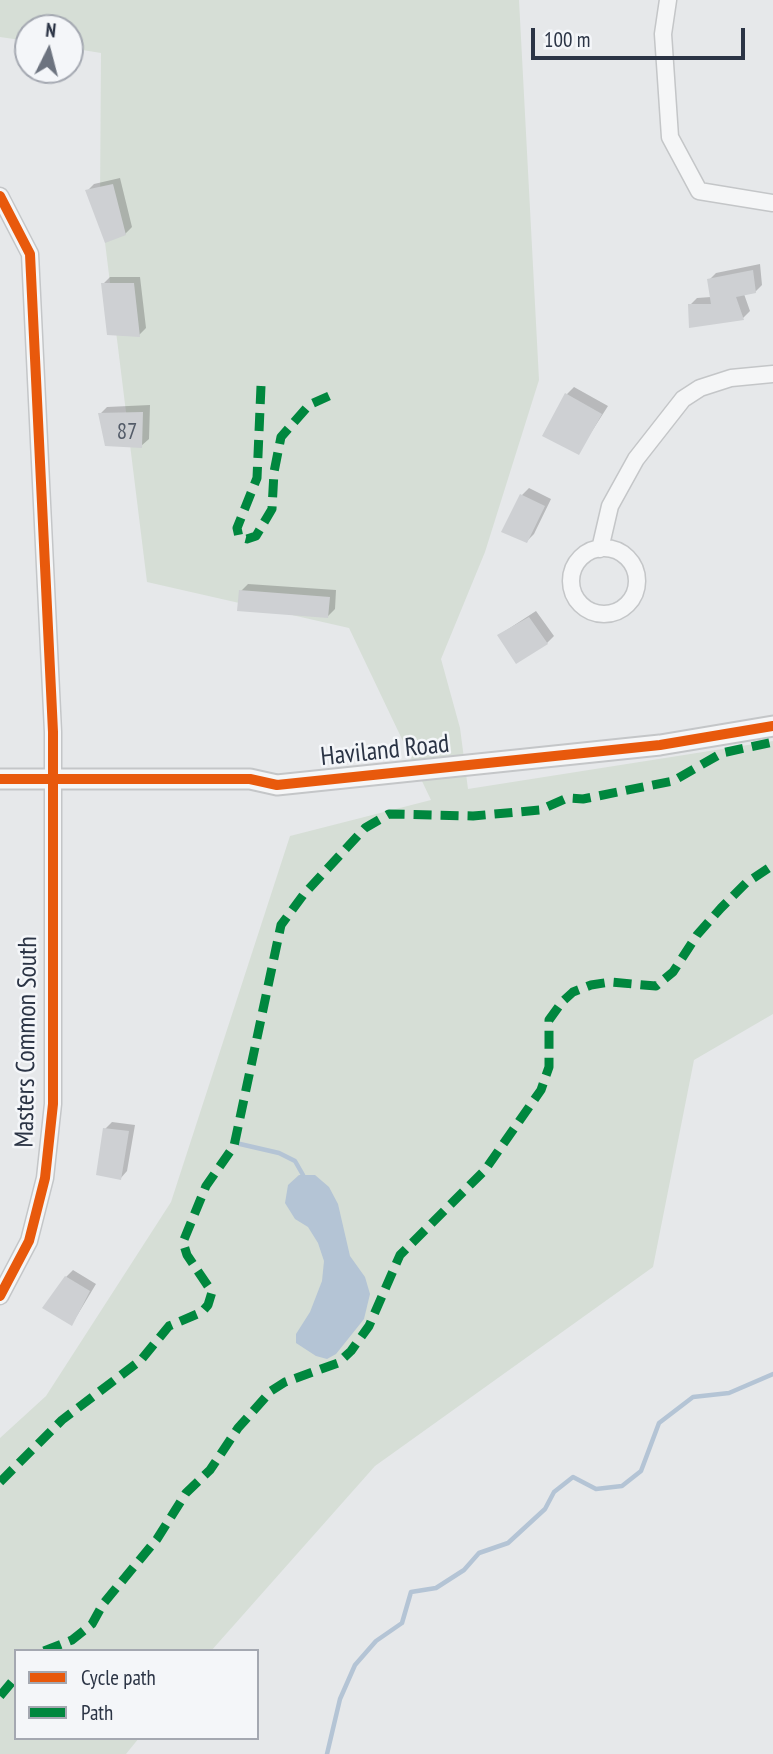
<!DOCTYPE html>
<html>
<head>
<meta charset="utf-8">
<style>
	body { margin:0 }
	#map { position:relative; width:773px; height:1754px; overflow:hidden; background:#e6e8ea; font-family:"PT Sans Narrow",sans-serif }
	canvas { display:block }
	.legend { position:absolute; left:14px; top:1649px; width:245px; height:91px; box-sizing:border-box; background:#f4f6f9; border:2px solid #a4a8b1; margin:0; padding:9px 12px; list-style:none; font-size:21px; color:#2b3445 }
	.legend li { display:flex; align-items:center; gap:14px; height:35px }
	.legend b { width:35px; border:2px solid #a4a8b1 }
	.north { position:absolute; left:14px; top:14px; width:70px; height:70px; box-sizing:border-box; background:#f4f6f9; border:2px solid #a4a8b1; border-radius:50%; rotate:6deg; font-size:19px; font-weight:700; line-height:28px; text-align:center; color:#2b3445 }
	.north::after { content:''; display:block; margin:auto; width:24px; height:32px; background:#6c737f; clip-path:polygon(50% 0,100% 100%,50% 72%,0 100%) }
	.scale { position:absolute; left:531px; top:28px; width:214px; height:32px; box-sizing:border-box; border:4px solid #2b3445; border-top:0; padding-left:9px; font-size:21px; line-height:24px; white-space:nowrap; color:#2b3445; -webkit-text-stroke:5px #f4f6f9; paint-order:stroke }
</style>
</head>
<body>
<div id="map">
<canvas width="773" height="1754"></canvas>
<ul class="legend">
<li><b style="height:9px;background:#e8590c"></b>Cycle path</li>
<li><b style="height:9px;background:#00873e"></b>Path</li>
</ul>
<div class="north">N</div>
<div class="scale">100 m</div>
</div>
<script>
const g = document.querySelector('canvas').getContext('2d');
g.lineJoin = 'round';
function paint(path, color) {
  g.fillStyle = color;
  g.fill(path, 'evenodd');
}
function toPath(rows) {
  const path = new Path2D();
  for (const r of rows) {
    if (r.length === 3) {
      path.moveTo(r[0] + r[2], r[1]);
      path.arc(r[0], r[1], r[2], 0, 2 * Math.PI);
      continue;
    }
    path.moveTo(r[0], r[1]);
    for (let i = 2; i < r.length; i += 2) path.lineTo(r[i], r[i + 1]);
  }
  return path;
}
function strokePath(path, color, width, dash) {
  g.strokeStyle = color;
  g.lineWidth = width;
  g.lineCap = dash ? 'butt' : 'round';
  g.setLineDash(dash || []);
  g.stroke(path);
}
function write(font, color, halo, rows, align = 'center') {
  g.font = font + ' "PT Sans Narrow",sans-serif';
  g.lineWidth = 5;
  g.setLineDash([]);
  g.textBaseline = 'middle';
  g.strokeStyle = halo;
  g.fillStyle = color;
  for (const [text, x, y, turn = 0] of rows) {
    g.save();
    g.translate(x, y);
    g.rotate((+turn || 0) * Math.PI / 180);
    g.textAlign = isNaN(turn) ? turn : align;
    if (halo) g.strokeText(text, 0, 0);
    g.fillText(text, 0, 0);
    g.restore();
  }
}
const green = toPath([
	[0,0,519,0,539,380,485,552,441,659,460,728,468,789,773,741,773,1014,694,1060,653,1267,375,1466,211,1651,16,1651,16,1738,139,1738,126,1754,0,1754,0,1438,46,1396,171,1202,290,836,431,800,349,628,147,582,100,202,101,53,70,48,70,28,28,28,28,41,0,37]
]);
const water = toPath([
	[299,1175,315,1175,329,1187,338,1204,350,1256,365,1277,370,1294,364,1319,336,1354,327,1359,316,1356,296,1343,296,1334,310,1312,322,1281,324,1261,318,1243,308,1227,295,1219,285,1203,288,1185]
]);
const shadow = toPath([
	[120,178,132,227,125,234,87,191,94,184],
	[760,264,762,285,755,292,744,294,750,311,743,318,690,305,697,298,711,297,709,280,716,273],
	[110,277,140,277,146,328,139,335,103,284],
	[574,387,608,406,578,453,567,394],
	[150,405,149,439,141,446,100,414,107,407],
	[529,488,551,499,534,534,527,541,522,495],
	[248,584,336,590,335,609,328,616,241,591],
	[536,611,554,636,547,643,499,635],
	[112,1122,135,1125,127,1171,120,1179,105,1129],
	[73,1270,96,1284,72,1324,66,1277]
]);
const stream = toPath([
	[240,1144,279,1153,295,1161,303,1175],
	[327,1754,340,1699,355,1665,376,1641,402,1623,411,1592,436,1588,464,1570,479,1553,508,1543,545,1509,554,1492,573,1477,596,1489,622,1486,641,1471,659,1423,693,1397,729,1393,773,1374]
]);
const building = toPath([
	[113,184,126,235,105,243,85,190],
	[753,270,756,293,736,297,744,320,689,328,688,304,711,304,707,279],
	[101,283,134,283,140,337,107,335],
	[565,393,602,414,579,455,542,436],
	[143,412,142,448,105,446,98,413],
	[520,494,545,506,527,543,501,532],
	[239,590,330,597,328,618,237,611],
	[529,617,548,644,516,664,497,635],
	[103,1128,129,1131,121,1180,96,1175],
	[65,1276,90,1291,72,1326,42,1308]
]);
const minor = toPath([
	[668,0,663,34,670,137,699,191,773,203],
	[0,196,30,254,53,732,53,1104,45,1178,29,1241,0,1296],
	[604,581,33],
	[600,549,610,506,636,459,683,399,700,388,731,378,773,374]
]);
const tertiary = toPath([
	[0,779,250,779,277,785,660,745,773,726]
]);
const quiet = toPath([
	[261,386,257,478,237,528,239,537,247,539,256,536,272,509,274,472,281,437,309,405,329,396],
	[0,1482,62,1420,141,1360,169,1326,202,1312,208,1305,212,1292,187,1255,183,1242,206,1186,234,1146,281,925,304,894,365,828,389,814,473,816,540,810,567,798,583,799,673,781,722,753,773,742],
	[44,1651,72,1640,92,1624,103,1604,157,1539,186,1493,210,1470,238,1428,271,1391,285,1382,338,1363,351,1351,369,1326,400,1255,485,1170,541,1090,549,1067,549,1020,562,1002,573,992,591,985,610,982,656,986,673,972,697,935,721,908,746,883,773,865],
	[0,1696,16,1677]
]);
const cycleway = toPath([
	[0,196,30,254,53,732,53,1104,45,1178,29,1241,0,1296],
	[0,779,250,779,277,785,660,745,773,726]
]);
const numberNames = [
	["87",127,432]
];
const streetNames = [
	["Haviland Road",385,751,-6],
	["Masters Common South",27,1042,-89]
];
paint(green, '#d6ded6');
paint(water, '#b4c4d5');
paint(shadow, '#0003');
strokePath(stream, '#b4c4d5', 4.5);
paint(building, '#ced0d3');
strokePath(minor, '#c4c6c8', 19);
strokePath(tertiary, '#c4c6c8', 23);
strokePath(minor, '#f5f6f7', 16);
strokePath(tertiary, '#f5f6f7', 19);
strokePath(quiet, '#00873e', 9, [18, 9]);
strokePath(cycleway, '#e8590c', 10);
write('23px', '#545c69', null, numberNames);
write('26px', '#2b3445', '#f4f6f9', streetNames);
</script>
</body>
</html>
